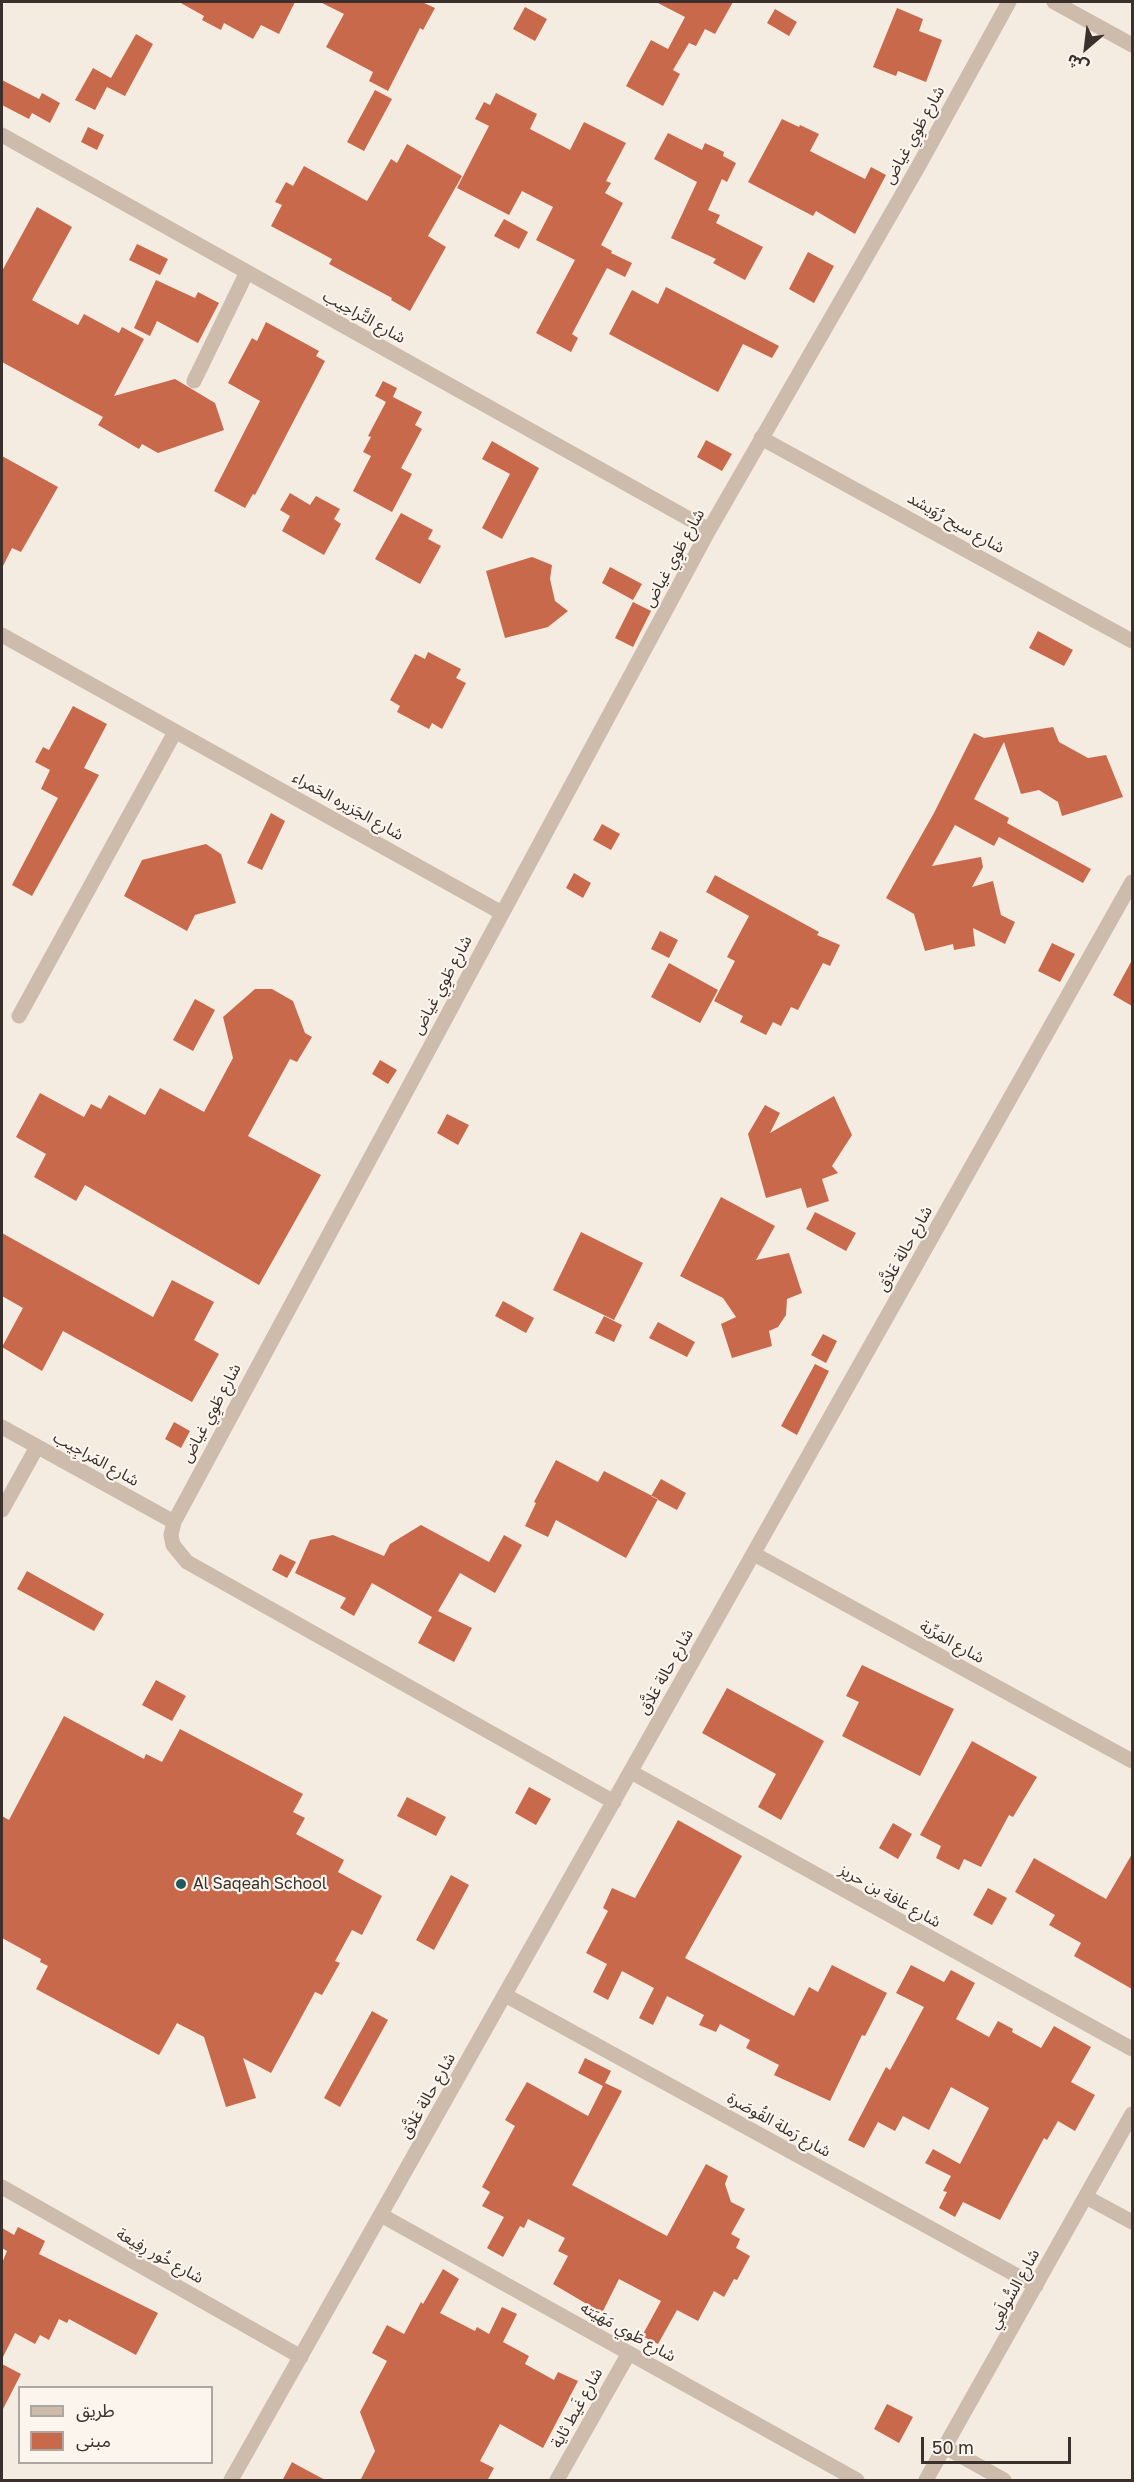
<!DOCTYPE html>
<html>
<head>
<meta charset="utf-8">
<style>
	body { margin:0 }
	#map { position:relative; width:1134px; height:2482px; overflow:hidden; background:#f4ebe1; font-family:"Golos Text","Noto Sans Arabic",sans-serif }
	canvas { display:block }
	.frame { position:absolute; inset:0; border:3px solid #3b302b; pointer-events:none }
	.legend { position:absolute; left:18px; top:2386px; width:195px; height:78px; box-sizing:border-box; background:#fbf5ee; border:2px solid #aea6a0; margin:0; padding:8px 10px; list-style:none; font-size:18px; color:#3b302b }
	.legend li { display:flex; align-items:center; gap:12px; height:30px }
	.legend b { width:30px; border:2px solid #aea6a0 }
	.north { position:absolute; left:1056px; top:18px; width:60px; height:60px; -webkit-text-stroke:4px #fbf5ee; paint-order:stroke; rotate:208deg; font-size:16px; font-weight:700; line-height:24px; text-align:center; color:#3b302b }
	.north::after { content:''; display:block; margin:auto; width:21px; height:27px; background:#3b302b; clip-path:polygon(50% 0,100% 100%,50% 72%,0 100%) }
	.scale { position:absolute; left:921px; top:2437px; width:150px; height:27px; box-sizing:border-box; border:3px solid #3b302b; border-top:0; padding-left:8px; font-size:18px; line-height:21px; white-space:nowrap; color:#3b302b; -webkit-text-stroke:4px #fbf5ee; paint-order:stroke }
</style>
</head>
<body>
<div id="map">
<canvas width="1134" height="2482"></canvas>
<div class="frame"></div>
<ul class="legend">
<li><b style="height:8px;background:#cdbbac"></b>طريق</li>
<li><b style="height:16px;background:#c8694b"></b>مبنى</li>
</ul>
<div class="north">ش</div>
<div class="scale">50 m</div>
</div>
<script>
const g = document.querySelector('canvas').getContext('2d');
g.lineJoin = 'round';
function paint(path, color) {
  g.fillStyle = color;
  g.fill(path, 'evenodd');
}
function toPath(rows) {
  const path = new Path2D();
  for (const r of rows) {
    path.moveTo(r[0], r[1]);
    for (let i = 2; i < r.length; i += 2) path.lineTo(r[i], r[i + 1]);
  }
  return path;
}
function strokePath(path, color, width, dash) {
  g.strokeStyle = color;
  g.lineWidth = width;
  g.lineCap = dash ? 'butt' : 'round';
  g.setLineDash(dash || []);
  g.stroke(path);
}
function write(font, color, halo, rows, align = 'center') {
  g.font = font + ' "Golos Text","Noto Sans Arabic",sans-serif';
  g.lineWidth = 4.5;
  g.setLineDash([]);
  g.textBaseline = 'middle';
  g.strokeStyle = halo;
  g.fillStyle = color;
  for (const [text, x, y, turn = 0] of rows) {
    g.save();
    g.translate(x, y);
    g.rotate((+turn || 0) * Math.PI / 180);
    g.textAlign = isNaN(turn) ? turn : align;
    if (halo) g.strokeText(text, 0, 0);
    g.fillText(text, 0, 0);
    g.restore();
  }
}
const building = toPath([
	[179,2,295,2,279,34,261,25,253,39,224,23,221,30,202,20,204,16],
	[320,2,422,2,435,8,423,30,420,28,388,91,369,81,373,72,326,47,344,14],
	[656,2,733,2,715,34,705,29,696,46,689,43,673,70,680,74,663,106,626,86,651,40,668,49,685,17],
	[525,7,547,19,535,41,513,29],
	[897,8,923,19,919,31,942,40,926,82,898,71,896,76,873,67],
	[775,9,797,22,789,36,767,23],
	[136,34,153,44,125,96,107,87,95,110,75,100,93,68,111,78],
	[2,80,39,99,42,93,60,103,50,123,32,113,29,119,2,105],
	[375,90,392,99,364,151,347,142],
	[496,93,537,114,530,129,570,150,584,122,626,143,606,181,611,183,605,193,623,203,601,245,612,251,611,253,632,263,625,277,607,268,572,334,578,338,571,352,536,333,575,260,536,240,553,207,522,191,509,215,457,188,489,126,475,119,484,102,490,105],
	[782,119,799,127,800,125,819,134,810,151,865,179,871,167,886,175,855,234,816,211,813,216,748,182],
	[88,127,104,135,97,150,81,142],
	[668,133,702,150,705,143,724,152,723,156,736,163,727,182,722,179,708,210,720,215,716,223,763,247,745,280,713,263,716,259,671,238,697,182,654,159],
	[407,144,462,176,428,236,446,247,410,311,391,300,392,298,329,264,332,259,271,226,282,205,275,202,286,182,293,186,304,166,367,201,391,159,397,163],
	[37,207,72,227,32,300,78,325,84,314,119,333,122,327,144,339,114,396,175,379,215,403,224,430,158,453,142,444,139,449,98,425,103,417,2,362,2,271],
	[504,219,528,232,519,249,494,236],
	[137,244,168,259,160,275,129,260],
	[808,252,834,266,814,303,789,289],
	[156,280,195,298,198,292,219,303,198,343,157,321,150,336,134,328],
	[666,287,779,346,772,358,743,344,718,392,609,334,632,290,658,304],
	[266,322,319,351,316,356,325,361,255,495,253,494,245,508,214,491,260,401,228,383,252,338,257,341],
	[383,381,397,388,393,397,422,412,415,425,422,429,401,468,412,474,392,512,353,491,371,456,363,452,371,437,368,436,386,402,375,396],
	[706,440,732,454,722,471,697,457],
	[492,441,539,468,502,539,482,528,510,474,482,459],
	[2,456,58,487,21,552,12,548,2,568],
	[290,493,310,505,316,496,340,509,334,519,341,524,324,555,282,531,290,516,280,510],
	[401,513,433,530,428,539,441,546,420,584,375,559],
	[532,557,552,565,550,579,555,601,568,611,548,627,505,638,486,571],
	[610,567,642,584,633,600,602,583],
	[633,602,651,611,633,647,615,638],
	[1038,631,1073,650,1064,666,1029,648],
	[428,652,461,669,456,678,466,683,442,729,432,723,429,729,397,712,400,706,390,700,415,654,425,659],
	[73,706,107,724,84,768,99,775,32,896,12,885,58,798,41,789,50,770,35,762,43,747,49,750],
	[1053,727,1059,742,1088,758,1106,755,1123,797,1062,816,1058,802,1039,790,1021,794,1004,742,974,799,1009,818,1007,823,1091,869,1083,883,999,837,994,846,955,825,932,866,981,857,983,867,972,887,993,881,1001,915,1015,922,1005,944,973,928,975,946,954,950,953,944,925,951,914,914,886,898,934,813,974,733,984,738],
	[271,813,285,821,262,870,247,863],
	[602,824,620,834,611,850,593,840],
	[206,844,221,854,236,903,195,915,187,931,124,896,142,860],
	[574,873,591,883,583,898,566,888],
	[715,875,819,932,817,935,840,945,830,966,823,963,798,1010,791,1007,781,1026,773,1022,766,1035,740,1022,743,1016,714,1001,735,961,727,957,749,916,706,892],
	[660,931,678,940,669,958,651,949],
	[1052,943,1075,954,1060,982,1038,971],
	[1132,960,1132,1006,1113,995],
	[669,963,718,990,700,1023,651,997],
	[255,989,272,989,293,1001,305,1033,312,1037,297,1062,290,1059,248,1136,321,1175,259,1285,85,1185,76,1201,34,1177,46,1154,16,1137,40,1093,84,1117,91,1104,101,1109,109,1095,145,1115,160,1088,204,1112,233,1058,223,1017],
	[195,999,215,1010,193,1051,173,1040],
	[380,1060,397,1070,388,1084,372,1074],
	[834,1096,852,1135,832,1166,838,1173,822,1179,829,1201,807,1208,801,1188,766,1198,748,1134,765,1105,780,1113,770,1133],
	[447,1114,469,1125,458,1145,437,1133],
	[721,1197,775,1226,756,1260,789,1253,802,1293,787,1299,786,1315,778,1327,769,1331,772,1346,732,1358,721,1324,736,1317,723,1298,680,1276],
	[815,1212,856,1233,846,1251,806,1229],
	[581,1232,643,1263,614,1320,553,1290],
	[2,1233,153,1317,172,1280,214,1302,194,1340,219,1354,192,1402,63,1331,42,1371,2,1347,23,1308,2,1296],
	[503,1301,534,1318,526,1333,495,1316],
	[604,1316,622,1325,614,1342,595,1333],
	[658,1322,695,1342,687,1357,649,1338],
	[823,1334,837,1341,826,1363,811,1355],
	[815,1364,829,1371,797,1435,781,1426],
	[174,1422,190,1431,181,1448,165,1439],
	[556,1460,598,1482,604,1471,658,1499,626,1558,556,1520,548,1537,525,1526,536,1503,534,1502],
	[661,1479,686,1493,677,1510,651,1496],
	[421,1525,489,1562,504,1535,522,1545,495,1593,460,1573,438,1611,472,1628,454,1662,418,1643,432,1617,372,1583,354,1616,340,1608,346,1598,295,1573,310,1540,333,1535,384,1556,390,1544],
	[280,1554,296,1562,287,1578,272,1570],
	[27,1571,104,1614,94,1631,17,1589],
	[862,1665,954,1709,920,1776,842,1736,859,1702,846,1696],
	[156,1680,186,1696,172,1721,142,1705],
	[727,1688,824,1741,781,1820,758,1807,776,1774,702,1733],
	[64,1716,144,1759,146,1754,162,1762,180,1729,303,1794,293,1812,305,1818,296,1834,344,1860,338,1872,382,1896,362,1935,352,1930,335,1961,340,1963,322,1995,315,1992,271,2073,243,2058,256,2098,226,2107,204,2037,177,2023,159,2055,36,1989,48,1966,40,1962,41,1959,2,1938,2,1816,9,1820],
	[972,1741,1037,1777,1013,1817,1009,1815,981,1867,964,1859,959,1870,936,1858,941,1846,920,1835],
	[529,1787,551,1799,536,1825,515,1813],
	[407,1797,446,1817,436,1836,397,1816],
	[678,1820,742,1856,685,1958,794,2016,809,1987,818,1992,832,1965,887,1993,865,2036,862,2035,830,2101,774,2075,779,2065,746,2048,750,2040,720,2024,716,2032,699,2025,704,2015,667,1996,653,2025,639,2018,654,1988,622,1971,608,2000,593,1992,607,1964,586,1953,608,1911,603,1908,612,1888,635,1898],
	[893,1823,912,1834,898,1859,879,1848],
	[1132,1854,1132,1989,1074,1956,1081,1943,1049,1925,1055,1915,1015,1892,1034,1858,1106,1899],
	[451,1875,469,1885,434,1950,416,1940],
	[988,1888,1007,1898,992,1925,973,1915],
	[911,1965,944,1982,951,1970,975,1983,956,2019,989,2037,998,2021,1013,2029,1012,2032,1041,2048,1054,2026,1091,2047,1071,2082,1095,2095,1075,2131,1058,2121,1047,2140,1044,2138,1000,2220,963,2202,955,2217,939,2208,947,2192,943,2191,951,2176,925,2163,933,2149,960,2164,989,2108,951,2087,929,2130,903,2116,895,2131,878,2122,864,2148,848,2140,886,2067,890,2070,924,2007,896,1993],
	[372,2011,388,2020,340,2107,324,2098],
	[585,2058,611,2071,605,2083,622,2091,572,2185,667,2236,706,2164,728,2176,725,2184,731,2202,745,2209,731,2234,740,2239,736,2248,750,2256,737,2280,734,2279,724,2297,714,2291,698,2321,677,2310,658,2344,642,2336,661,2301,619,2279,602,2313,553,2284,568,2256,558,2251,565,2238,528,2219,524,2228,520,2226,503,2257,487,2248,504,2217,482,2206,490,2192,482,2187,515,2126,505,2120,527,2082,588,2116,603,2086,578,2073],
	[18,2227,45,2241,39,2254,158,2313,136,2355,69,2319,67,2323,59,2319,49,2340,40,2335,35,2344,15,2333,2,2359,2,2263,7,2251,2,2248,2,2228,14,2235],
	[443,2269,459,2279,440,2313,475,2331,477,2327,489,2334,502,2307,517,2314,503,2342,529,2356,525,2364,554,2380,558,2372,578,2381,543,2448,500,2424,480,2461,494,2468,487,2481,360,2481,375,2451,360,2412,387,2361,372,2353,387,2325,404,2334,421,2302,423,2304],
	[2,2364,21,2374,2,2411],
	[887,2404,913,2417,899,2443,874,2429],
	[292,2462,299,2466,327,2481,282,2481]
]);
const minor = toPath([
	[1054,2,1132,45],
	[2,135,709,530],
	[194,381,247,272],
	[761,438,1132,641],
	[2,635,502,913],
	[19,1016,175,732],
	[2,1427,174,1522],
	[2,1510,37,1447],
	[754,1554,1132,1761],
	[631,1772,1132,2049],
	[614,1802,187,1562,173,1545,171,1535,174,1522,709,530,918,167,1009,2],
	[505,1995,1036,2286],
	[2,2187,301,2357],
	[1086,2197,1132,2222],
	[381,2215,857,2480],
	[945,2447,1004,2480],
	[231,2480,1132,882],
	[557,2480,629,2353],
	[926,2480,1132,2114]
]);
const markers = [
	[181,1884,6,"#1f5a5e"]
];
const streetNames = [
	["شارع طَوِي غياض",914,135,-61],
	["شارع التَّراحِيب",364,317,29],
	["شارع سيح رُوَيشد",956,523,29],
	["شارع طَوِي غياض",674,558,-61],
	["شارع الجَزيره الحَمراء",348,806,29],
	["شارع طَوِي غياض",442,985,-62],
	["شارع حالة عَلاَّق",905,1249,-61],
	["شارع طَوِي غياض",211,1413,-62],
	["شارع المَراجِيب",96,1459,29],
	["شارع المَرِّية",952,1642,29],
	["شارع حالة عَلاَّق",666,1672,-61],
	["شارع غافة بن حريز",890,1896,29],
	["شارع حالة عَلاَّق",428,2096,-61],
	["شارع رَملة القُوصَرة",779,2125,29],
	["شارع خُور رِفِيعة",160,2256,29],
	["شارع السُّولَعِي",1014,2289,-61],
	["شارع طَوي مَهَيَته",628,2332,29],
	["شارع غَيط ثاية",577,2408,-61]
];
const poiNames = [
	["Al Saqeah School",193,1884]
];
paint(building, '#c8694b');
strokePath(minor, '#cdbbac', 15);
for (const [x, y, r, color] of markers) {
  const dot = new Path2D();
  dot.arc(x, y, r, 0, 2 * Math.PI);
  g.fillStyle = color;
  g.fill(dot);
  strokePath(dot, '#fbf5ee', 2);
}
write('16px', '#3b302b', '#fbf5ee', streetNames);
write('16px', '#3b302b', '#fbf5ee', poiNames, 'left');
</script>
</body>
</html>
